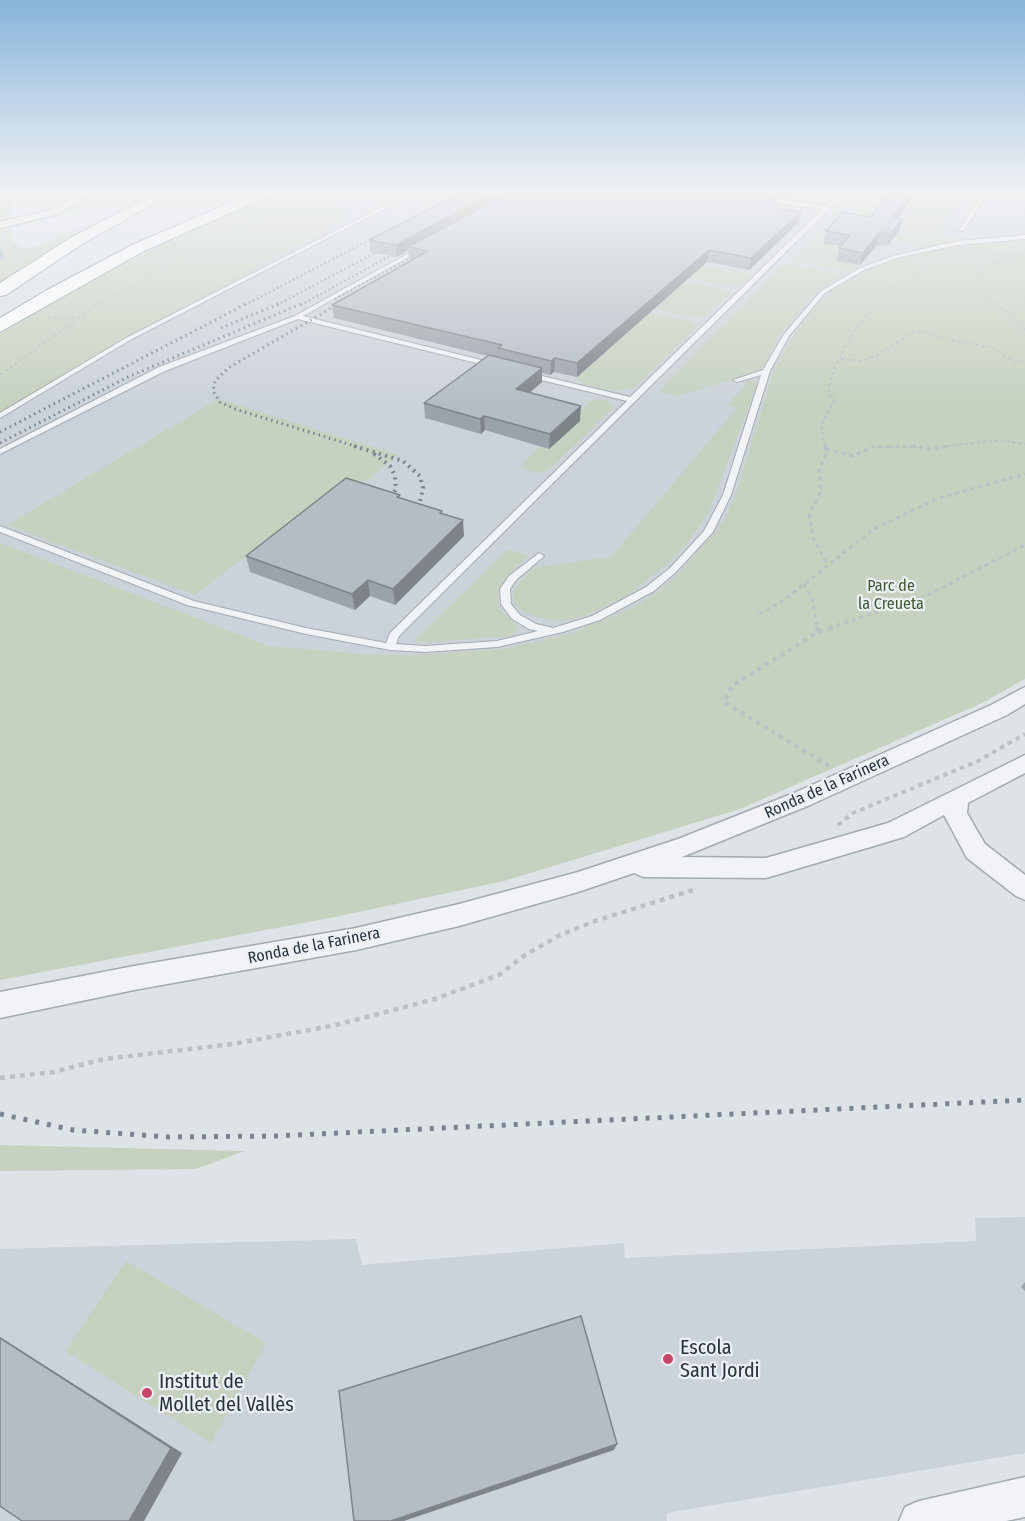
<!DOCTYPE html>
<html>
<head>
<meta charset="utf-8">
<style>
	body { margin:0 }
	canvas { display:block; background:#dee3e7 }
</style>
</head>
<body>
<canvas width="1025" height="1521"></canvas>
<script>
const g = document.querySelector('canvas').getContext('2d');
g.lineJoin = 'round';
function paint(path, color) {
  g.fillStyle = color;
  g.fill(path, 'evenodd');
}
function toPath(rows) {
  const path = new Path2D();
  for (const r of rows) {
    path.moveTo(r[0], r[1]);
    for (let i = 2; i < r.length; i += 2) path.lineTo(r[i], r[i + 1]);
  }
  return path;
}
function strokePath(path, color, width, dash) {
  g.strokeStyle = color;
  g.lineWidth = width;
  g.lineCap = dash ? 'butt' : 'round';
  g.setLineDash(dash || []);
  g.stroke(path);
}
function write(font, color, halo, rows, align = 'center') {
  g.font = font + ' "Fira Sans Condensed",sans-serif';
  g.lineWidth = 4.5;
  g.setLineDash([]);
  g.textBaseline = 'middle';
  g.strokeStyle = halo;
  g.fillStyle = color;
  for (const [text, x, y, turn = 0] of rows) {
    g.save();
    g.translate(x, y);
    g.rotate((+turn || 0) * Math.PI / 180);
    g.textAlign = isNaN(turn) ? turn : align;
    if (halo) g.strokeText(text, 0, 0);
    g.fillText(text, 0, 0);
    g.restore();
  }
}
const built = toPath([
	[332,192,1025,192,1025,248,743,633,0,968,0,395],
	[1025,1217,1025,1453,667,1513,667,1521,0,1521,0,1249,356,1239,362,1265,624,1243,625,1258,976,1241,975,1218]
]);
const green = toPath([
	[0,192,11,192,12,217,24,217,48,209,75,192,102,192,93,202,77,211,12,227,12,239,18,247,25,248,35,247,78,228,81,231,0,287],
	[280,192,350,192,320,202,356,215,127,337,0,413,0,334,83,284,179,235],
	[789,192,836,192,824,204,814,205,785,199],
	[855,192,896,192,870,225,828,219],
	[918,200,959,206,938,235,965,240,919,249,902,240,893,239,896,235,905,237,908,233,895,230],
	[822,229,828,230,823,236,847,248,836,261,863,266,849,272,790,261],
	[1025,239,1025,679,982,703,740,809,504,881,335,917,0,980,0,543,269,646,375,655,417,655,503,649,565,635,630,609,655,594,676,576,723,523,736,494,773,372,789,342,814,308,833,290,848,280,890,262,929,251],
	[669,259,751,274,740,285,732,286,654,271],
	[783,263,845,274,814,294,780,334,761,370,679,396,659,391],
	[649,275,724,289,730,293,705,317,695,317,655,309,679,287],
	[649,313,689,321,695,324,696,328,634,388,612,391,582,384,577,377],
	[748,381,755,381,757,384,709,512,687,543,669,563,625,597,585,616,562,621,539,618,524,612,516,606,513,598,514,589,532,568,611,557,737,408,727,406],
	[218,399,398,455,368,480,339,485,195,595,7,525],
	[598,399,609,401,612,403,612,409,549,470,539,473,523,469,523,463,540,446,549,449,572,419,589,402],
	[508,549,528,556,505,579,498,593,498,603,502,611,518,626,517,631,509,636,421,643,414,641],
	[0,1145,245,1151,196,1169,0,1171],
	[126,1261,266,1343,211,1443,65,1351]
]);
const stream = toPath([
	[0,250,2,256,0,259]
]);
const pathFar4 = toPath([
	[994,255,1025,255],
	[97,305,224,234,319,192],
	[872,305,872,300,889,288,912,279,934,263],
	[998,305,980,287,975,271,989,264,1025,259]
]);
const pathFar3 = toPath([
	[997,303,1025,330],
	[48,317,60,319,79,317],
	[841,359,860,361,875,356,914,332,922,332,954,341,994,348,1012,360,1025,362],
	[0,375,99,303],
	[825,447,821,425,834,401,828,388,834,370,852,334,871,311,872,303],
	[872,447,920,447],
	[941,447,1001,440,1025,444]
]);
const pathFar2 = toPath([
	[825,446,826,453,819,471,821,491,809,515,814,540,828,566],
	[826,449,853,456,872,447,914,446,930,449,951,446],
	[804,584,813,601,817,628],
	[759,614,784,600,874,529,936,499,1025,474],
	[829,628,926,596,1025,545]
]);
const pathFar1 = toPath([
	[817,627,818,632],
	[829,766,724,702,732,686,818,632,834,627],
	[838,825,853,813,978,761,1025,734]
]);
const path = toPath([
	[0,1078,54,1072,104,1059,233,1044,336,1025,435,999,499,975,525,955,560,935,595,921,693,890]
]);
const lane = toPath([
	[411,192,417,192,130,340,0,418,0,413,126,338,411,192],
	[840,192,846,192,399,636,396,644,425,646,497,641,538,631,529,629,512,619,501,604,500,589,509,576,539,553,544,556,542,558,516,580,510,589,511,604,520,615,536,624,553,628,592,616,646,587,670,568,704,531,723,495,761,375,737,382,733,380,763,370,784,334,821,291,860,268,896,255,959,241,1025,235,1025,239,959,245,900,257,864,270,825,293,789,336,770,371,731,495,713,532,676,572,654,591,600,620,563,632,497,647,425,652,390,650,306,634,187,605,0,532,0,526,194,601,306,628,386,643,390,633,627,401,525,376,525,372,630,397,823,209,762,200,760,197,825,206,840,192],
	[984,192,989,192,963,231,959,231,984,192],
	[420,247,425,248,303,316,497,364,497,368,298,319,165,371,0,454,0,449,159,367,295,316,420,247]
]);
const street = toPath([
	[80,192,91,192,58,214,0,228,0,222,51,210,80,192],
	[1025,687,1025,704,1007,715,810,805,682,857,766,858,888,823,1025,755,1025,773,968,803,967,813,985,844,1025,875,1025,900,1016,896,967,858,944,815,904,837,766,878,643,877,634,873,578,892,459,926,356,950,134,990,0,1018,0,992,134,966,356,928,459,904,578,872,678,839,794,793,991,705,1025,687],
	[1025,1477,1025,1517,1006,1521,899,1521,905,1507,919,1501,1025,1477]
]);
const highway = toPath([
	[158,192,175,192,82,244,6,295,0,296,0,283,70,238,158,192],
	[255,192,273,192,271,195,144,251,0,332,0,318,47,290,132,245,255,192]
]);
const railFar3 = toPath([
	[335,299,424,250],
	[245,305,383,233],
	[277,305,375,253],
	[301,305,390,256],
	[337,305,347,299]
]);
const railFar2 = toPath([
	[340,303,228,368,215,381,213,391,220,402,235,409,358,447],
	[221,328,281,303],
	[0,432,248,303],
	[0,443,130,376,303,303]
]);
const railFar1 = toPath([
	[354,446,403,461,420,476,423,488,419,506,411,516],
	[374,454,390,466,395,476,396,489,386,505]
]);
const rail = toPath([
	[0,1114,73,1130,168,1137,276,1136,1025,1100]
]);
const wall = toPath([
	[463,192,789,192,782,198,777,197,775,204,781,204,780,208,801,212,798,223,749,270,707,262,577,377,554,372,550,375,542,373,542,382,529,393,580,421,549,449,485,430,481,434,425,418,424,403,488,356,334,318,332,305,412,260,409,259,408,250,397,257,370,252,369,240],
	[910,202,897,218,899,231,887,246,877,245,860,265,836,261,839,248,841,246,823,244,826,231],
	[400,495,400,498,442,511,442,514,464,536,395,605,370,596,355,610,250,572,246,556],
	[1025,1282,1025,1291,1021,1287]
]);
const shadedWall = toPath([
	[494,192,499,192,499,200,408,247,408,250,397,257,396,245],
	[777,192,775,203,766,202],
	[783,192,789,192,782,198],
	[913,192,910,202,888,229,892,217],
	[801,212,798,223,749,270,751,258],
	[903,219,899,231,887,246,890,234],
	[880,232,877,245,860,265,863,253],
	[709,250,707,262,577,377,577,363],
	[555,358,554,372,550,375,551,361],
	[542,368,542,382,516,404,516,389],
	[581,406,580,421,549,449,550,434],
	[484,416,485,430,481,434,480,419],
	[463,520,464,536,395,605,393,589],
	[368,580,370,596,355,610,352,594],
	[0,1337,182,1453,144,1521,129,1521,0,1338],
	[617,1444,614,1450,404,1521,391,1521]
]);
const building = toPath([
	[463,192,494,192,396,245,369,240,463,192],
	[502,192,777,192,766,202,781,204,777,208,801,212,751,258,709,250,577,363,555,358,551,361,498,348,502,345,332,305,428,251,408,247,503,196,504,193,502,192],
	[892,192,912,192,892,217,903,219,890,234,880,232,863,253,839,248,850,235,826,231,843,212,870,217,892,192],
	[489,355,542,368,516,389,581,406,550,434,484,416,480,419,424,403,489,355],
	[346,478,400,495,397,497,442,511,440,513,463,520,393,589,368,580,352,594,246,556,346,478],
	[581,1316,617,1444,391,1521,354,1521,339,1391,581,1316],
	[0,1338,171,1448,129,1521,22,1521,0,1506,0,1338]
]);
const markers = [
	[668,1359,6,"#cb4467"],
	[147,1393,6,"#cb4467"]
];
const parkNames = [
	["Parc de",891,587],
	["la Creueta",891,605]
];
const streetNames = [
	["Ronda de la Farinera",827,787,-24],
	["Ronda de la Farinera",314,946,-11]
];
const nearPoinames = [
	["Escola",680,1348],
	["Sant Jordi",680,1371],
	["Institut de",159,1382],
	["Mollet del Vallès",159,1405]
];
paint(built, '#ccd2d9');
paint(green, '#c6d1bf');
strokePath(stream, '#99b4c7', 3);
strokePath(lane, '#a3aab1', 2);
strokePath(street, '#a3aab1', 3);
strokePath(highway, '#86929e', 2);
strokePath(pathFar4, '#bcc1c6', 1.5, [2, 2]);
strokePath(pathFar3, '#bcc1c6', 2, [3, 3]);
strokePath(pathFar2, '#bcc1c6', 3, [4, 4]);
strokePath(pathFar1, '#bcc1c6', 4, [4.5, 4.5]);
strokePath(path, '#bcc1c6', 4.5, [5, 5]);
paint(lane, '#f1f3f6');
paint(street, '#f1f3f6');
paint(highway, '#fff');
strokePath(railFar3, '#788491', 2, [1.5, 3]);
strokePath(railFar2, '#788491', 3, [1.5, 4]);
strokePath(railFar1, '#788491', 4, [2, 4.5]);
strokePath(rail, '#788491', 5, [4, 8]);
paint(wall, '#9ca2a9');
paint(shadedWall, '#7f8489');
paint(building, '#b5bcc4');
strokePath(building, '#7f8489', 1.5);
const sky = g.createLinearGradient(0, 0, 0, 405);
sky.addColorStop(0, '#88b4db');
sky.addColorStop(0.47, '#f0f2f4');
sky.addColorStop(1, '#f0f2f400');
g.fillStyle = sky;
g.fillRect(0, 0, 1025, 405);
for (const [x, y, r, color] of markers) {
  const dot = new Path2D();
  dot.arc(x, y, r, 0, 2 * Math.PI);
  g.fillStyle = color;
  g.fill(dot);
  strokePath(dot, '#edf1f5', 2);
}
write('16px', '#405935', '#edf1f5', parkNames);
write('16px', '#27323e', '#edf1f5', streetNames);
write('20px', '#27323e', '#edf1f5', nearPoinames, 'left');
</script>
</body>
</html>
